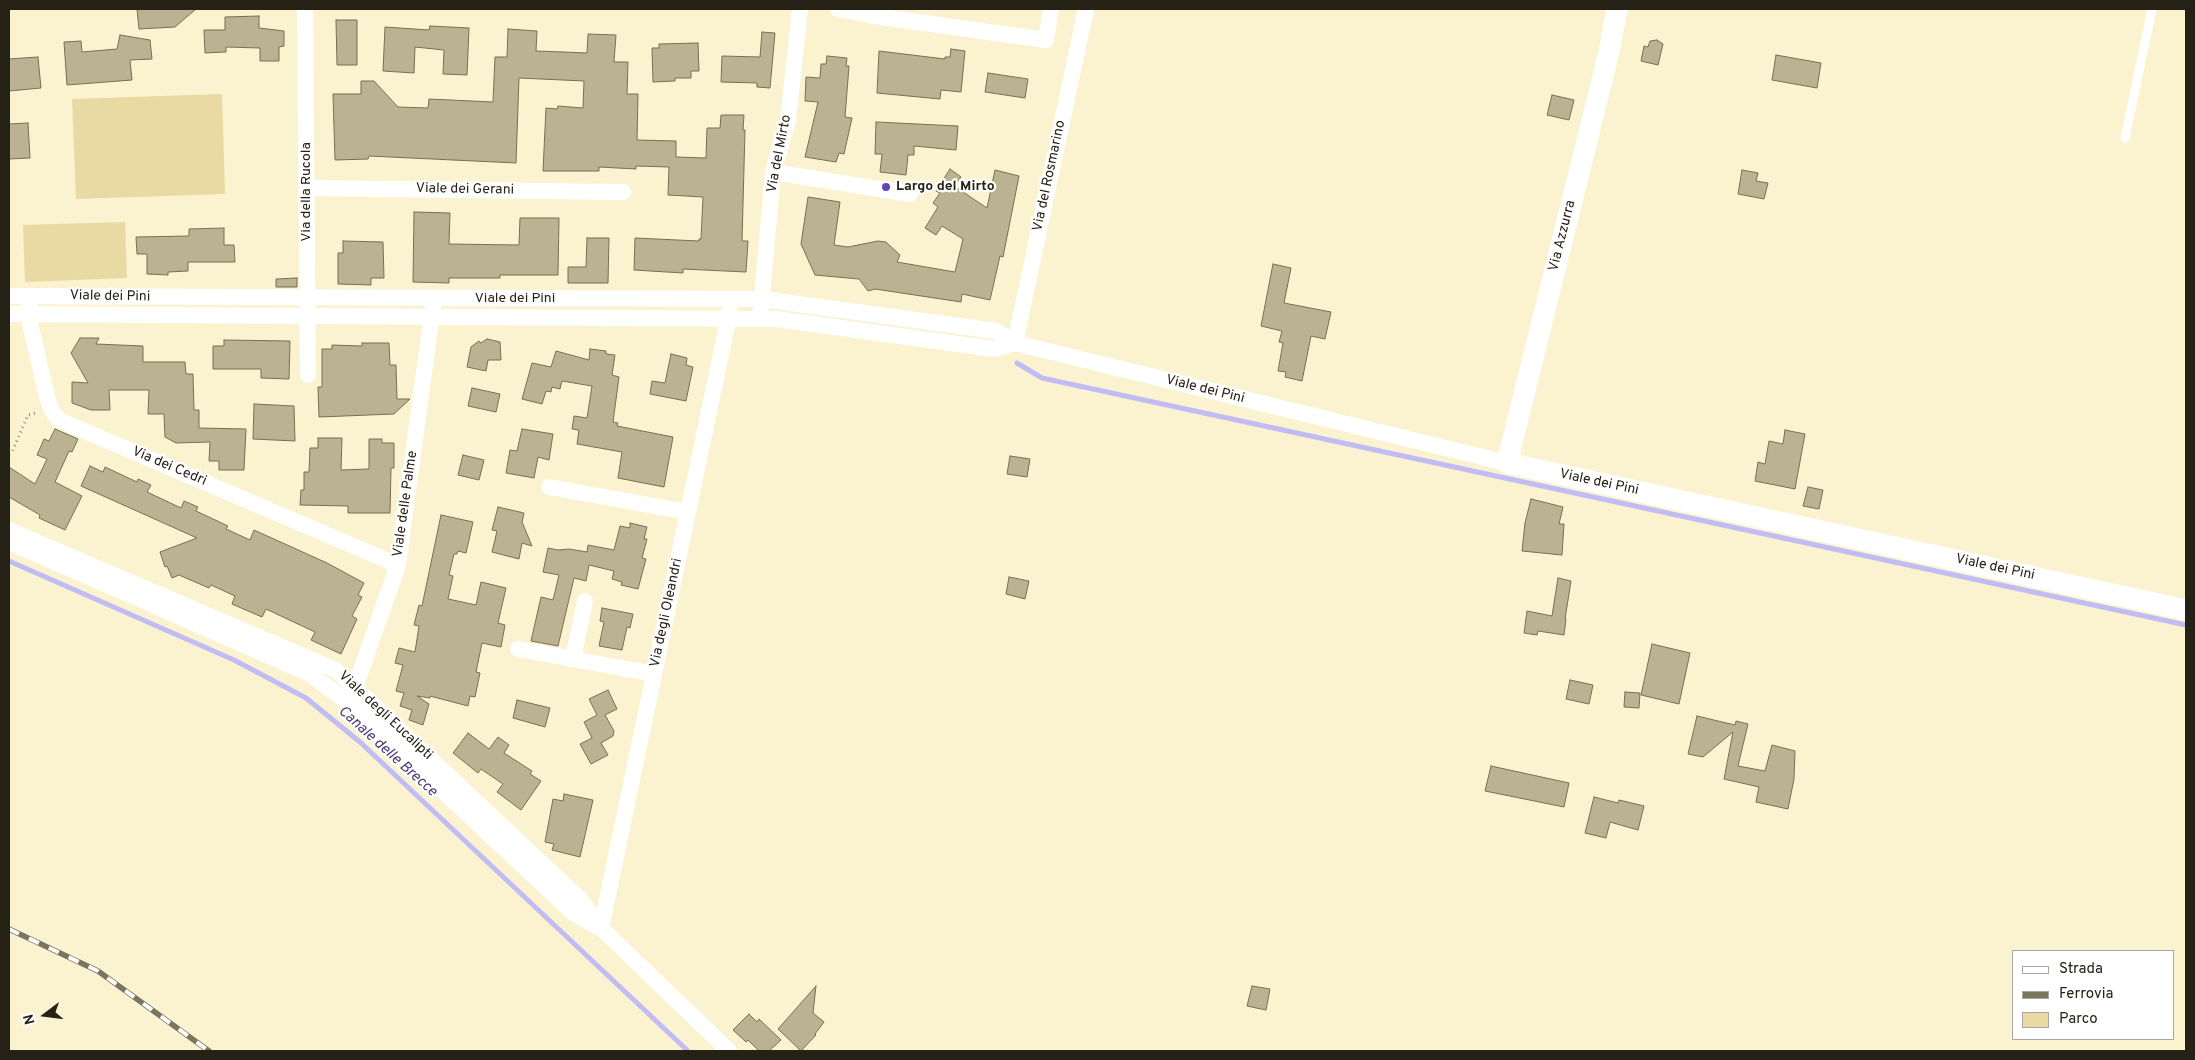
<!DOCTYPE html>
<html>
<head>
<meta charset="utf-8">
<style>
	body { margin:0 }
	#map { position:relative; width:2195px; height:1060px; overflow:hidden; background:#fbf2d0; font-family:Overpass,sans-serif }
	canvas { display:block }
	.frame { position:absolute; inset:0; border:10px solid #252115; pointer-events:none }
	.legend { position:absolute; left:2012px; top:950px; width:162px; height:90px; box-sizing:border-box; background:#fff; border:1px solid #a8a6a1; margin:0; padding:6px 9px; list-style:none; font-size:15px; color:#252115 }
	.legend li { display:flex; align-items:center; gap:10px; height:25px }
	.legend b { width:25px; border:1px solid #a8a6a1 }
	.north { position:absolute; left:20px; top:990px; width:50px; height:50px; -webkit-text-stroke:4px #fff; paint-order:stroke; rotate:255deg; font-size:14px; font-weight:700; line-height:20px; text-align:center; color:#252115 }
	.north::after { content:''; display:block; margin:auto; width:18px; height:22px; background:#252115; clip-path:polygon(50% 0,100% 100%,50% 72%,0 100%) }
</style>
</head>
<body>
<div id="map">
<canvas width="2195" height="1060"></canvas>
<div class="frame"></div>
<ul class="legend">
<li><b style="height:6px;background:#fff"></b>Strada</li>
<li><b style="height:6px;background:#7b7560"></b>Ferrovia</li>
<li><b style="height:14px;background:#e9daa4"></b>Parco</li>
</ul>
<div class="north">N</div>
</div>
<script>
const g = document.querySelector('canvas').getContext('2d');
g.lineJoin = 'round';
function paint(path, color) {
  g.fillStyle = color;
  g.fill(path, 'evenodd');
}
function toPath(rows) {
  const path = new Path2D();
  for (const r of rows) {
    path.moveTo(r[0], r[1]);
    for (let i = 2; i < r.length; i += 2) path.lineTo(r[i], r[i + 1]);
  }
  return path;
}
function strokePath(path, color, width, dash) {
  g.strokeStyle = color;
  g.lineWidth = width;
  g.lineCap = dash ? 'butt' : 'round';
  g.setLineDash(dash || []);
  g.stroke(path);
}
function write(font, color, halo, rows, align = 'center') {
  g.font = font + ' Overpass,sans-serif';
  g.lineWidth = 4.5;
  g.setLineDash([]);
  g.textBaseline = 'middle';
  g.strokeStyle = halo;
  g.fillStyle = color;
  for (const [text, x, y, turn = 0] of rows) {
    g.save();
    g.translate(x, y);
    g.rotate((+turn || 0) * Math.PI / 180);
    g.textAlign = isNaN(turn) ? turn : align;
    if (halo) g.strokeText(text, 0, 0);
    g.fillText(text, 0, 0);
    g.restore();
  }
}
const green = toPath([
	[222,94,225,194,76,199,72,99],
	[125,222,127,278,25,282,23,225]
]);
const stream = toPath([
	[1017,363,1042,378,2186,625],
	[9,561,234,660,306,698,360,742,688,1051]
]);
const building = toPath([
	[137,9,196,9,175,27,139,29,137,9],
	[259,16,259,28,284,31,284,46,279,47,279,61,260,61,260,48,226,47,226,52,205,53,204,30,225,30,225,17,259,16],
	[336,20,357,20,357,65,337,65,336,20],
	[430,26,469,28,467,75,443,74,444,50,415,47,414,73,383,71,385,27,429,30,430,26],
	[508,29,537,31,536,51,564,52,587,53,588,34,616,35,614,62,628,62,627,94,638,94,637,140,676,141,676,157,706,158,707,128,720,128,721,115,744,115,743,130,745,130,742,241,748,241,746,272,683,269,683,273,634,270,635,238,699,241,699,239,701,239,703,197,668,195,669,167,636,166,636,169,599,167,599,171,543,171,546,108,557,109,558,106,583,108,584,81,519,78,516,163,369,156,368,159,335,160,333,94,361,94,361,81,374,81,398,107,428,108,429,99,493,102,495,57,507,57,508,29],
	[762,32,775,33,770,88,757,87,757,83,721,82,722,56,760,57,762,32],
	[120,35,150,40,152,59,130,60,132,80,67,85,64,42,81,41,82,52,117,49,120,35],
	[1657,40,1663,44,1658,65,1641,61,1644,46,1648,47,1650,41,1657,40],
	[698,43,699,71,691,71,691,78,675,78,675,81,653,82,652,48,659,48,659,44,698,43],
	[951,49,965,51,961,92,941,90,940,99,877,93,879,51,945,59,945,57,950,57,951,49],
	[1776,55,1821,63,1817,88,1772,80,1776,55],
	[827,56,847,58,846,66,849,66,845,117,852,118,844,154,839,153,836,162,805,157,818,102,805,101,806,77,820,78,821,64,826,64,827,56],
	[38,57,41,88,9,91,9,59,38,57],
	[988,73,1028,79,1025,98,985,92,988,73],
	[1552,95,1574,100,1569,120,1547,115,1552,95],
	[876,122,958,126,956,150,914,146,914,155,908,155,906,175,880,172,882,154,875,154,876,122],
	[28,123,30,158,9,159,9,124,28,123],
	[950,169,961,177,954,186,987,208,995,170,1019,176,1003,257,1000,256,990,300,962,294,961,302,875,289,868,291,859,279,815,275,801,244,808,197,840,202,834,245,848,247,878,241,886,242,900,255,897,262,955,272,963,239,942,226,936,235,925,228,938,207,933,203,940,193,936,191,950,169],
	[1742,170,1758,173,1756,181,1768,183,1764,199,1738,194,1742,170],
	[414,212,450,213,449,244,519,245,520,218,559,218,558,275,500,275,500,278,449,278,449,283,413,282,414,212],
	[224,228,224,245,234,245,235,262,188,262,188,271,168,272,168,275,147,274,147,254,137,254,136,237,189,236,189,229,224,228],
	[587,238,609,238,608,283,568,283,568,267,586,267,587,238],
	[343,241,383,242,384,278,371,278,371,285,338,284,338,253,343,253,343,241],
	[1273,264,1291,268,1284,303,1331,312,1325,339,1311,336,1302,381,1285,377,1286,372,1278,371,1283,343,1279,342,1282,331,1261,326,1273,264],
	[297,278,297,287,276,287,276,279,297,278],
	[80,338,99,338,96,344,143,346,143,362,185,362,186,374,193,374,194,410,199,410,199,428,246,429,244,470,219,470,219,461,209,461,210,442,176,443,165,437,164,414,148,414,149,390,109,390,110,410,91,410,72,403,72,382,88,383,71,353,80,338],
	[487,339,500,342,501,360,488,360,486,371,467,367,471,347,479,341,481,343,487,339],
	[224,340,290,341,289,379,261,378,261,369,213,369,213,346,224,346,224,340],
	[362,343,389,343,390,365,396,365,397,399,410,399,394,414,319,417,318,387,322,387,322,349,332,349,332,345,362,346,362,343],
	[590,349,606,351,606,354,615,355,612,375,619,377,613,422,618,423,617,426,673,437,664,487,618,478,622,452,577,444,579,430,572,429,574,416,587,418,592,386,562,381,560,389,552,387,551,392,546,391,542,404,522,399,532,363,551,367,556,351,589,360,590,349],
	[671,354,687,358,686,365,693,367,686,401,650,394,652,381,665,383,671,354],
	[472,388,500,394,496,412,468,406,472,388],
	[254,404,294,406,295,441,253,439,254,404],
	[55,429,78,439,72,452,69,451,55,482,82,496,65,530,39,518,40,515,9,497,9,467,35,484,47,459,37,455,44,439,49,441,55,429],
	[522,429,553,434,549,460,538,457,534,478,506,473,510,450,517,451,522,429],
	[1785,430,1805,434,1795,489,1755,481,1758,462,1765,464,1769,441,1783,444,1785,430],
	[318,438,342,438,341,470,369,469,369,439,382,439,382,443,394,443,394,468,391,468,390,513,348,513,348,506,300,505,301,490,304,490,304,472,309,472,310,448,318,448,318,438],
	[463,455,484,460,479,480,458,475,463,455],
	[1010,456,1030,459,1027,477,1007,474,1010,456],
	[90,466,103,472,105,467,137,482,138,479,151,485,147,492,181,508,184,501,198,507,196,511,228,526,226,529,250,540,254,530,327,563,364,583,358,595,362,597,352,616,357,619,341,654,311,640,315,632,266,609,262,617,232,604,235,596,211,585,209,588,179,575,172,578,167,566,165,567,160,552,197,538,81,486,90,466],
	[1808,487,1823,490,1819,509,1803,506,1808,487],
	[1531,499,1563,507,1559,524,1564,524,1562,555,1522,551,1525,523,1531,499],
	[498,507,524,513,522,522,532,546,522,543,519,559,492,552,497,531,492,530,498,507],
	[441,515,473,522,466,553,458,551,457,554,454,554,449,575,453,576,448,599,476,605,481,582,506,588,498,623,505,625,501,647,482,643,476,672,480,673,475,697,470,696,468,706,430,696,430,698,417,696,429,704,423,725,409,720,412,710,400,706,404,693,396,691,403,665,395,663,399,648,415,652,419,626,414,625,419,605,422,606,441,515],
	[630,523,647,527,644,539,647,539,642,558,646,559,638,589,621,585,622,582,612,579,614,571,589,565,586,581,574,578,558,646,531,641,541,597,553,600,559,575,543,572,548,548,558,550,569,549,587,552,588,545,614,550,620,526,630,528,630,523],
	[1009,577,1029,581,1025,599,1006,594,1009,577],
	[1558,578,1571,581,1565,619,1566,619,1564,635,1538,631,1537,635,1524,633,1527,611,1552,616,1558,578],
	[602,608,633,614,630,628,627,627,622,650,599,646,604,622,600,621,602,608],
	[1652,644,1690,653,1679,704,1641,695,1652,644],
	[1570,680,1593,685,1589,704,1566,699,1570,680],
	[608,690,617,709,605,715,614,731,613,736,601,743,608,755,591,764,580,744,592,738,584,722,597,715,589,699,608,690],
	[1625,692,1640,693,1639,708,1624,707,1625,692],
	[517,700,550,708,545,727,513,718,517,700],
	[1697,716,1735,725,1736,721,1748,724,1738,766,1765,771,1772,745,1795,751,1794,779,1788,809,1756,802,1759,787,1724,779,1733,732,1703,757,1688,754,1697,716],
	[468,733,489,749,498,737,509,745,504,753,532,771,530,774,541,781,521,810,497,792,503,784,481,769,478,773,453,753,468,733],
	[1491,766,1569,783,1564,807,1485,791,1491,766],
	[564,794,593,800,580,857,552,850,554,844,545,842,553,799,563,801,564,794],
	[1594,797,1618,803,1619,800,1644,806,1638,830,1610,822,1606,838,1585,833,1594,797],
	[816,986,813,1013,824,1022,815,1034,816,1035,801,1051,778,1029,816,986],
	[1252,986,1270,989,1266,1010,1247,1006,1252,986],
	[749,1014,757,1022,759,1019,781,1040,769,1051,759,1051,748,1040,746,1042,733,1030,749,1014]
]);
const path = toPath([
	[9,454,12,452,28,415,36,413]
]);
const service = toPath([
	[2125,138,2152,9]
]);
const minor = toPath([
	[305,9,308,375],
	[838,9,874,16,1046,40,1051,9],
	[773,172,910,194],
	[307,188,623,192],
	[9,296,762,299,996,331,1015,343,1507,463],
	[29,304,28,314,32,332,47,397,51,409,59,420,398,565],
	[761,308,773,172,788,120,800,9],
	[9,314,776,319,994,349,1015,343],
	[1015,343,1086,9],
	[549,487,688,512],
	[9,530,336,670,580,899,601,928,729,1051],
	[9,542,310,674,349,703,573,913,596,926],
	[518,649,654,674],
	[573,659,585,601],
	[352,696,398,565,433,306],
	[601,928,730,311]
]);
const tertiary = toPath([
	[1617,9,1609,52,1507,463,2186,610]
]);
const rail = toPath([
	[9,929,98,971,209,1051]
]);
const markers = [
	[886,187,5,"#6243bc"]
];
const streetNames = [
	["Via del Mirto",780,154,-79],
	["Via del Rosmarino",1050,176,-78],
	["Viale dei Gerani",465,190,1],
	["Via della Rucola",307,192,-90],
	["Via Azzurra",1563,236,-76],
	["Viale dei Pini",110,297,1],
	["Viale dei Pini",515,299],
	["Viale dei Pini",1205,390,14],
	["Via dei Cedri",169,467,23],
	["Viale dei Pini",1599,483,12],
	["Viale delle Palme",406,504,-82],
	["Viale dei Pini",1995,568,12],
	["Via degli Oleandri",667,613,-78],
	["Viale degli Eucalipti",385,716,43]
];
const poiNames = [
	["Largo del Mirto",896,187]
];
const waterNames = [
	["Canale delle Brecce",387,752,42]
];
paint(green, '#e9daa4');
strokePath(stream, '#c2bcf4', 5);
paint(building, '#bab291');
strokePath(building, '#776f51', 1);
strokePath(path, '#958f77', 3, [1, 4]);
strokePath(service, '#fff', 9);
strokePath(minor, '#fff', 16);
strokePath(tertiary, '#fff', 21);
strokePath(rail, '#7b7560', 5.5);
strokePath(rail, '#fff', 4, [11]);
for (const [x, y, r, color] of markers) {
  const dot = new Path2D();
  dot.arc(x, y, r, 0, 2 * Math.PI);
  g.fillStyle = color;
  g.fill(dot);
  strokePath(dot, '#fff', 2);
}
write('14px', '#252115', '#fff', streetNames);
write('bold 14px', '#252115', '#fff', poiNames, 'left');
write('italic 15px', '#483b7d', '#fff', waterNames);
</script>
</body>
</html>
